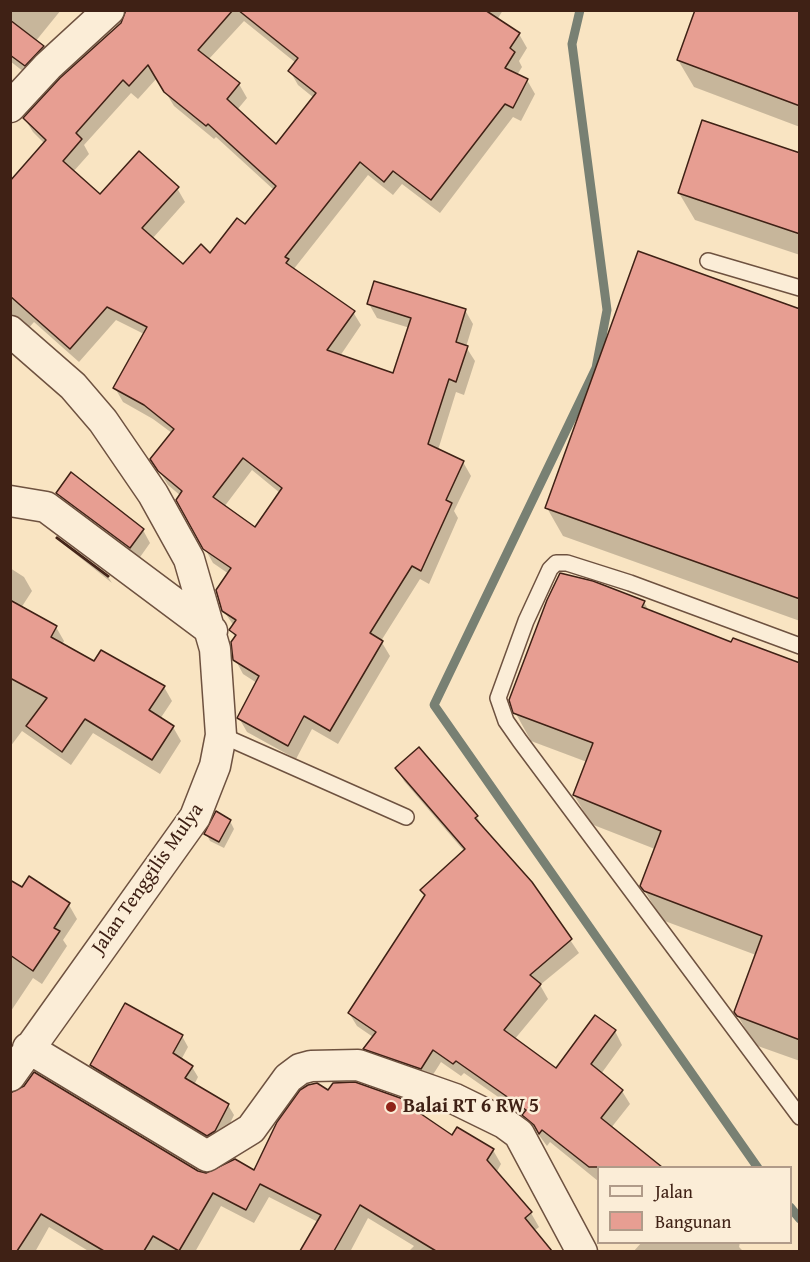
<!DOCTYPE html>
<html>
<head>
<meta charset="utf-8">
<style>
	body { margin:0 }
	#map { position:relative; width:810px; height:1262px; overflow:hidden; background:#f9e4c2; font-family:"Gentium Book Plus",serif }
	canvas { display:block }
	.frame { position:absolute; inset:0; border:12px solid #3f2115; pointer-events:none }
	.legend { position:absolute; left:597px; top:1166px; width:195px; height:78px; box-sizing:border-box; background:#fbedd7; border:2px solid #b09b89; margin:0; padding:8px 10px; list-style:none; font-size:18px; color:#3f2115 }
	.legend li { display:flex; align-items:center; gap:12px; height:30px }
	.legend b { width:30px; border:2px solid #b09b89 }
</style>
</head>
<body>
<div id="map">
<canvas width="810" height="1262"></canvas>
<div class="frame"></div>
<ul class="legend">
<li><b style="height:8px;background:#fbedd7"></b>Jalan</li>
<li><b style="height:16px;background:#e79e92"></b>Bangunan</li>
</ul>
</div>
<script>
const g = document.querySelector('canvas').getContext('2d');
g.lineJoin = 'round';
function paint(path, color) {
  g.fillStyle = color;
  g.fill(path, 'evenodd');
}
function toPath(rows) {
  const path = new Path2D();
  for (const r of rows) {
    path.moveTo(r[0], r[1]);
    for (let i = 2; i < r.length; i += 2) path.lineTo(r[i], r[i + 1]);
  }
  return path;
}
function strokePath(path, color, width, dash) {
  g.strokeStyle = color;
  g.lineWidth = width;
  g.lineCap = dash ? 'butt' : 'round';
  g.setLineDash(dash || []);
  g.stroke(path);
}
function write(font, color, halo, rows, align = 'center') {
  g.font = font + ' "Gentium Book Plus",serif';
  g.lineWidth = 5;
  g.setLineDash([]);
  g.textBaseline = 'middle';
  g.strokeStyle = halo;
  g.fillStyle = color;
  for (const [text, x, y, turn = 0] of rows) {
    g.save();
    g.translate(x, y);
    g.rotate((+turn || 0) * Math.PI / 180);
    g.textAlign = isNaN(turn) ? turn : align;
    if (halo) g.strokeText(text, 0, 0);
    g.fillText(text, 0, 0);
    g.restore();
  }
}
const shadow = toPath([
	[10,10,61,10,35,42,43,47,51,61,33,79,10,61],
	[164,10,503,10,497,20,519,34,527,48,519,61,522,67,517,75,527,80,535,94,521,121,513,117,440,213,402,184,393,195,368,175,293,270,353,312,361,325,340,356,394,374,410,328,377,318,369,304,465,310,473,324,466,347,475,361,464,395,456,392,438,450,463,462,471,476,454,511,458,518,429,584,420,579,381,641,390,656,338,744,312,729,296,759,247,732,239,718,257,683,243,674,235,659,236,638,231,631,234,626,223,610,229,574,213,563,178,500,181,496,168,485,152,459,172,433,153,419,123,402,115,388,144,334,116,320,79,362,34,322,27,330,10,330,10,182,45,144,33,132,25,119],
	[244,21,296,63,290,71,298,85,314,98,276,146,237,110,247,98,239,84,208,60],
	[157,78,174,106,214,139,216,137,274,190,245,227,210,255,183,266,152,239,185,202,177,188,100,196,73,172,89,154,84,145,131,93,138,99],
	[252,470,280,493,255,529,224,507],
	[800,10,800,127,694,87,678,60],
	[800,155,800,255,695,220,679,193],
	[800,311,800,621,563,536,547,508],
	[58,493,143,530,150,543,138,560,65,506],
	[62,542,108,577,112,583,63,544],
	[10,568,24,577,32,591,21,608,56,627,64,641,62,645,94,663,164,687,172,701,160,719,173,727,181,741,160,774,93,733,71,765,22,731,10,747],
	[644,602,649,611,732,644,800,664,800,1061,755,1045,735,1011,756,955,662,920,642,886,655,849,591,824,574,795,587,762,531,741,515,712],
	[397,768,477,817,484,830,531,883,579,953,540,985,548,999,514,1040,557,1070,615,1031,622,1045,601,1074,622,1091,630,1104,611,1128,660,1168,598,1168,598,1181,550,1142,547,1146,524,1115,464,1073,461,1076,441,1062,429,1081,372,1062,365,1049,373,1037,357,1026,349,1013,426,897,422,890,464,851,404,781],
	[230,821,234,829,224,848,210,841,206,833],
	[29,878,69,905,77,919,63,940,67,946,42,984,33,978,11,1011,10,881,22,889],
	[182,1036,188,1047,181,1060,192,1067,198,1077,194,1085,228,1105,234,1115,224,1136,213,1146,98,1076,92,1065],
	[329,1092,402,1100,452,1138,493,1150,501,1164,496,1173,531,1213,539,1227,534,1231,550,1252,408,1252,414,1246,368,1218,350,1252,301,1252,318,1222,269,1197,254,1223,221,1206,195,1252,90,1252,49,1227,35,1252,10,1252,10,1100,207,1175,254,1172],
	[642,1242,740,1242,739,1247,744,1252,633,1252]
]);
const stream = toPath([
	[580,10,572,44,607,310,596,368,434,705,758,1168],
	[790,1207,800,1219]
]);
const building = toPath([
	[126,10,233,10,198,50,240,83,227,99,276,144,316,93,288,71,298,58,238,10,485,10,520,33,510,48,515,52,505,68,528,79,513,108,505,104,431,200,393,171,384,182,360,162,285,257,289,259,286,263,355,311,327,350,393,373,411,318,367,304,374,281,466,309,456,342,468,346,456,382,449,379,428,444,464,461,446,500,452,503,421,571,412,566,370,633,383,641,330,731,304,716,288,746,237,718,259,676,233,660,231,642,236,635,229,630,236,620,222,611,216,590,231,568,203,549,176,500,182,491,158,471,150,459,174,429,144,405,113,388,147,327,107,307,70,349,10,296,10,181,46,140,23,118,60,78,121,23,126,10],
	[148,65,164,92,206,126,208,124,276,186,245,224,237,218,210,253,201,244,183,264,142,228,179,187,139,151,100,194,63,161,82,139,76,133,123,80,129,86,148,65],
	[243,458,282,488,255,527,213,497,243,458],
	[695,10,800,10,800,106,677,60,695,10],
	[10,20,44,46,25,66,10,55,10,20],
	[702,120,800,153,800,234,678,193,702,120],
	[638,251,800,309,800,599,545,508,638,251],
	[71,472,144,529,130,548,56,493,71,472],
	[57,537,109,576,108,577,56,538,57,537],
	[560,573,593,581,645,601,642,607,731,642,733,638,800,663,800,1040,737,1016,734,1012,762,936,644,891,640,886,661,831,573,795,593,743,513,713,509,700,547,600,560,573],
	[10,600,57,626,51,637,94,661,101,650,165,686,149,710,174,726,152,760,85,719,62,752,26,726,47,698,10,678,10,600],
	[419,747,478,816,475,818,532,882,572,939,530,975,541,984,504,1030,556,1068,595,1015,616,1030,591,1064,623,1090,601,1118,662,1167,589,1167,542,1130,539,1134,534,1125,522,1115,526,1110,456,1061,453,1064,433,1050,421,1069,363,1049,376,1032,348,1013,425,895,420,890,465,849,395,768,419,747],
	[216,811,231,820,219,842,204,834,216,811],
	[29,876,70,903,54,928,60,931,33,971,10,955,10,880,22,887,29,876],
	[125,1003,183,1035,173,1053,193,1066,185,1078,229,1104,215,1131,207,1136,90,1065,125,1003],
	[34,1072,198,1171,206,1173,235,1159,254,1170,277,1122,300,1090,308,1085,317,1083,328,1090,333,1083,355,1082,403,1099,402,1101,452,1135,457,1127,494,1149,487,1160,532,1212,525,1218,552,1251,436,1251,360,1205,334,1251,300,1251,321,1215,260,1184,246,1210,213,1193,179,1251,153,1236,144,1251,104,1251,41,1214,17,1251,10,1251,10,1093,24,1086,34,1072]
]);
const lane = toPath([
	[708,261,800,288],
	[800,646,630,583,567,563,556,563,550,569,526,621,498,698,506,721,520,741,800,1117],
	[221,735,406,817]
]);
const street = toPath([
	[10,107,48,66,109,10],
	[10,331,73,386,103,421,153,494,189,559,215,649,221,735,215,766,195,817,10,1076],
	[10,501,46,507,212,631],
	[28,1048,207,1156,251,1129,288,1078,300,1069,311,1066,358,1065,455,1099,504,1123,519,1134,582,1252]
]);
const markers = [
	[391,1107,6,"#8f2418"]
];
const streetNames = [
	["Jalan Tenggilis Mulya",148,879,-55]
];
const poiNames = [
	["Balai RT 6 RW 5",403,1107]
];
paint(shadow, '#0003');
strokePath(stream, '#788073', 9);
paint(building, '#e79e92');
strokePath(building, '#3f2115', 1.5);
strokePath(lane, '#6e5240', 18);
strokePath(street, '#6e5240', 33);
strokePath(lane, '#fbedd7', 15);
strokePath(street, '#fbedd7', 30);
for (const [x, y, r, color] of markers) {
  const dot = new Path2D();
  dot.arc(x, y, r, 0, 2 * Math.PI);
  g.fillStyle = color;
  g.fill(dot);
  strokePath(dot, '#fbedd7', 2);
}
write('20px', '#3f2115', '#fbedd7', streetNames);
write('bold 20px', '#3f2115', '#fbedd7', poiNames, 'left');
</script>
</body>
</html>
